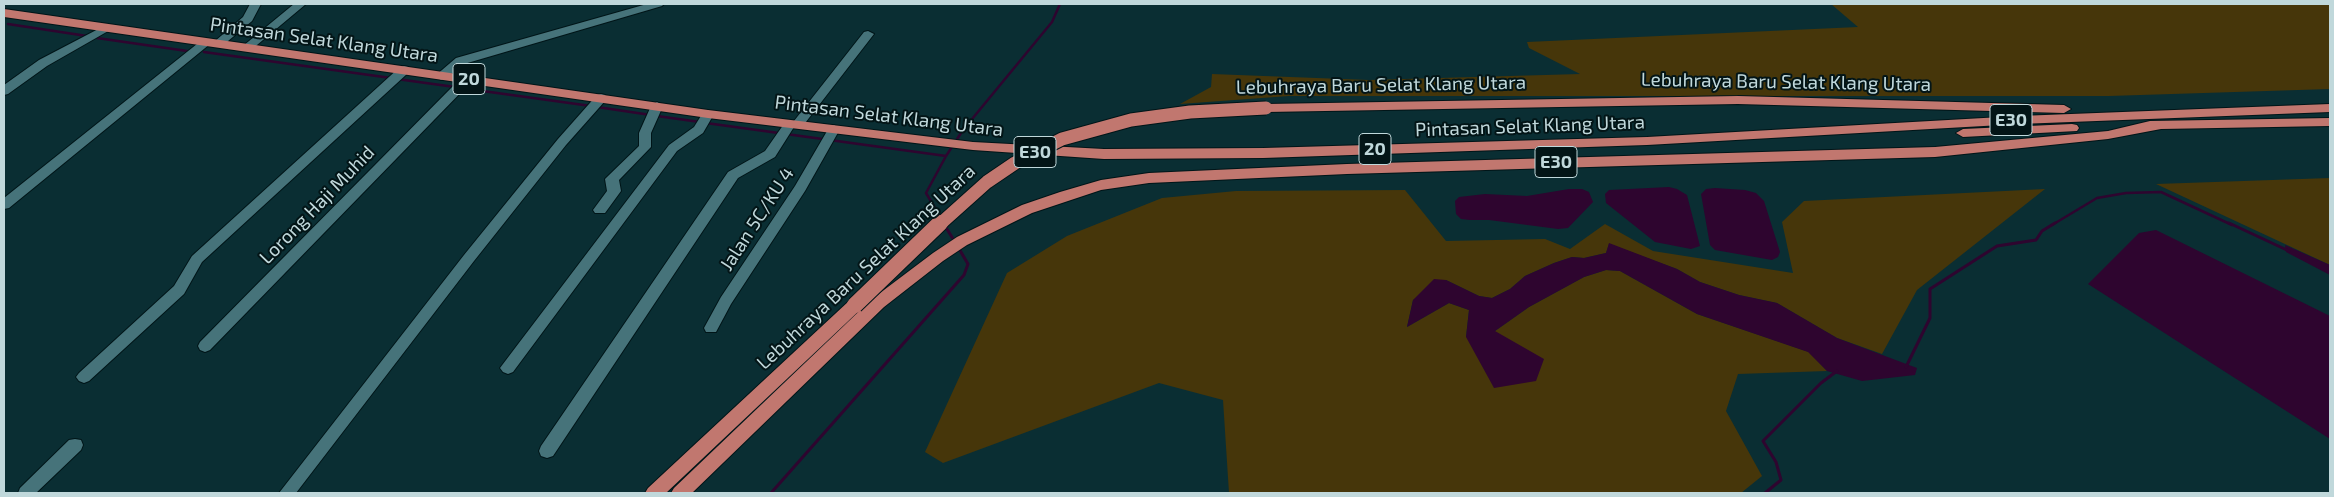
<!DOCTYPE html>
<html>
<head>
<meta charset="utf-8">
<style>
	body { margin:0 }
	#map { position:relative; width:2334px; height:497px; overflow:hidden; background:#0a2e33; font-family:"Exo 2",sans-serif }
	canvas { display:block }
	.frame { position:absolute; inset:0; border:5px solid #c0d8db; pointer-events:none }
</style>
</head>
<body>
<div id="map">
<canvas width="2334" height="497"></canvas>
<div class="frame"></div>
</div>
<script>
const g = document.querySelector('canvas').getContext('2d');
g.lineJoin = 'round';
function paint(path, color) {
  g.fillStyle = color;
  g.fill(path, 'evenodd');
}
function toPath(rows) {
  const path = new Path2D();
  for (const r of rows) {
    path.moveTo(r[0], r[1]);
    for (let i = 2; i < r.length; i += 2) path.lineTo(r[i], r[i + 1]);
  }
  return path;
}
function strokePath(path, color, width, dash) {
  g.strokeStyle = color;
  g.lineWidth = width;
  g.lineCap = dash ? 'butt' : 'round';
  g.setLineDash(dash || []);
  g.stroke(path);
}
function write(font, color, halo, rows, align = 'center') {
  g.font = font + ' "Exo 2",sans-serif';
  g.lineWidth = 4;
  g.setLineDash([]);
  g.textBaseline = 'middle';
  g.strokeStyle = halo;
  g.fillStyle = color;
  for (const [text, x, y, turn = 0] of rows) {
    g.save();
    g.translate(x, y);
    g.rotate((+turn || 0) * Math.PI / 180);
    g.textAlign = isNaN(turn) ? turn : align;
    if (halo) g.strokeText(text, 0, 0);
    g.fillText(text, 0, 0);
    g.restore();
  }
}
const green = toPath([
	[1831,4,2330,4,2330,89,2109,96,1289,96,1180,104,1211,87,1212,74,1369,80,1580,74,1529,48,1527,42,1858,27],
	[2330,178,2330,265,2156,184],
	[2045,189,1917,290,1882,354,1837,338,1777,303,1739,295,1700,282,1677,269,1609,244,1606,253,1584,258,1572,257,1554,263,1525,276,1510,289,1492,298,1479,296,1446,280,1413,300,1407,327,1449,303,1469,310,1466,337,1495,331,1529,307,1584,277,1606,270,1620,271,1697,314,1809,352,1827,371,1738,374,1726,411,1762,476,1741,493,1229,493,1223,400,1159,383,943,463,925,452,1007,273,1067,236,1162,198,1236,191,1405,190,1446,241,1545,239,1570,249,1605,224,1653,251,1793,273,1782,222,1804,201]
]);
const water = toPath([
	[1669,187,1677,189,1687,195,1700,246,1691,249,1655,242,1606,203,1605,194,1609,190],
	[1715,188,1745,190,1756,193,1764,201,1780,252,1778,257,1772,260,1715,250,1710,245,1701,194,1706,189],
	[1569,189,1582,189,1589,192,1593,202,1568,228,1558,229,1489,220,1470,220,1461,219,1456,214,1455,201,1459,197,1485,194,1527,196],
	[2156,230,2330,316,2330,439,2088,284,2139,233],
	[1609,243,1677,269,1700,282,1739,295,1777,303,1837,338,1917,368,1915,375,1862,381,1827,371,1808,352,1697,314,1620,271,1606,270,1584,277,1529,307,1495,331,1544,359,1536,381,1494,388,1466,337,1469,310,1449,303,1407,327,1413,300,1434,279,1446,280,1479,296,1492,298,1510,289,1525,276,1554,263,1572,257,1584,258,1606,253],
	[2285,245,2330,265,2330,275,2286,252]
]);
const streamFar1 = toPath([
	[8,24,87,36],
	[97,38,187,51],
	[204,52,391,78],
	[397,79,455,87],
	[461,88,591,106],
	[597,107,651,115],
	[657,116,700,122],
	[706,123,946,156],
	[941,218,926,193,946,156,963,130,1052,22,1060,4],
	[2052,225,2097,198,2126,193,2161,192,2232,225]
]);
const stream = toPath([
	[2229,223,2289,251],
	[945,226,955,242],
	[1906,367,1930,318,1930,289,1997,246,2036,240,2042,231,2055,223],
	[771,493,964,275,968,264,958,247],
	[1765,493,1781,480,1776,462,1763,441,1821,383,1837,371]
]);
const minor = toPath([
	[250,4,261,4,252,21,222,46,214,46,212,44,214,42,243,17,250,4],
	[294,4,306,4,251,50,243,50,241,48,243,46,294,4],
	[647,4,664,4,662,6,464,64,445,79,441,80,435,76,456,58,647,4],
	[106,25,112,28,110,30,47,66,8,94,4,95,4,85,39,60,106,25],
	[868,31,874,34,802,127,794,127,775,157,738,178,553,456,547,458,541,456,539,451,541,446,728,172,765,151,786,121,794,121,864,32,868,31],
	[206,39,212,42,210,44,9,208,4,209,4,198,202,40,206,39],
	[404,66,408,67,410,70,408,73,202,262,184,294,89,381,84,383,79,381,76,377,79,373,174,286,192,256,400,67,404,66],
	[467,75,473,79,471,82,210,350,205,352,200,350,198,346,200,342,463,76,467,75],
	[601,94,605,95,607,98,605,101,566,145,474,261,296,493,279,493,464,255,558,139,597,95,601,94],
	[657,102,663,106,651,133,651,147,619,180,621,191,605,213,595,213,593,210,607,191,605,179,639,146,639,133,651,106,657,102],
	[708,110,714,114,703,133,677,151,513,372,508,374,503,372,500,368,503,364,669,145,694,127,704,111,708,110],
	[834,125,840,129,805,191,731,304,716,332,706,332,704,328,721,297,795,186,830,126,834,125],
	[75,439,81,440,83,445,81,450,36,493,18,493,20,488,69,440,75,439]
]);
const highway = toPath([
	[4,9,708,110,973,142,1104,149,1263,148,1647,137,2019,116,2330,104,2330,112,2019,124,1647,145,1263,158,1104,159,973,150,708,118,4,17,4,9],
	[1738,96,2064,105,2071,109,2064,113,1738,104,1266,112,1259,108,1266,104,1738,96],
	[2330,118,2330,126,2161,129,2108,139,1935,157,1347,174,1149,183,1101,190,1032,213,967,245,943,261,884,307,692,493,671,493,674,488,872,299,933,253,957,237,1022,205,1060,192,1101,180,1149,173,1347,164,1935,147,2108,131,2150,121,2330,118],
	[2072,124,2077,125,2079,128,2077,131,1963,137,1956,133,1963,129,2072,124],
	[855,299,861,301,863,305,861,309,666,493,645,493,648,488,849,301,855,299]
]);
const highwayBridgeFar1 = toPath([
	[939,225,987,182,1015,163,1062,139,1131,120,1190,112,1266,108]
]);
const highwayBridge = toPath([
	[855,305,940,223]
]);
const shields = [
	[469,79,32],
	[2011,120,42],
	[1375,149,32],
	[1035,152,42],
	[1556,162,42]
];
const shieldNames = [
	["20",469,79],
	["E30",2011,120],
	["20",1375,149],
	["E30",1035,152],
	["E30",1556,162]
];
const streetNames = [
	["Pintasan Selat Klang Utara",324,40,8],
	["Lebuhraya Baru Selat Klang Utara",1786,82,1],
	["Lebuhraya Baru Selat Klang Utara",1381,85,-1],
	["Pintasan Selat Klang Utara",889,116,7],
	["Pintasan Selat Klang Utara",1530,126,-2],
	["Lorong Haji Muhid",317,205,-46],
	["Jalan 5C/KU 4",757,219,-57],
	["Lebuhraya Baru Selat Klang Utara",866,267,-43]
];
paint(green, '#46360a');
paint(water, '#2e052f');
strokePath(streamFar1, '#2e052f', 2.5);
strokePath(stream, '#2e052f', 3);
strokePath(minor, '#001518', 2);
strokePath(highway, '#001518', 2);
paint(minor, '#46737a');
paint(highway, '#c1776f');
strokePath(highwayBridgeFar1, '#001518', 15, []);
strokePath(highwayBridge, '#001518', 18, []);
strokePath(highwayBridgeFar1, '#c1776f', 13);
strokePath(highwayBridge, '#c1776f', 16);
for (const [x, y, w] of shields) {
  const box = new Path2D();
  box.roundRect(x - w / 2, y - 15.5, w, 31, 4);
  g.fillStyle = '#031517';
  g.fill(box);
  strokePath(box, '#c0d8db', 1);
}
write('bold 18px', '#c0d8db', null, shieldNames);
write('19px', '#c0d8db', '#031517', streetNames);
</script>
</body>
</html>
